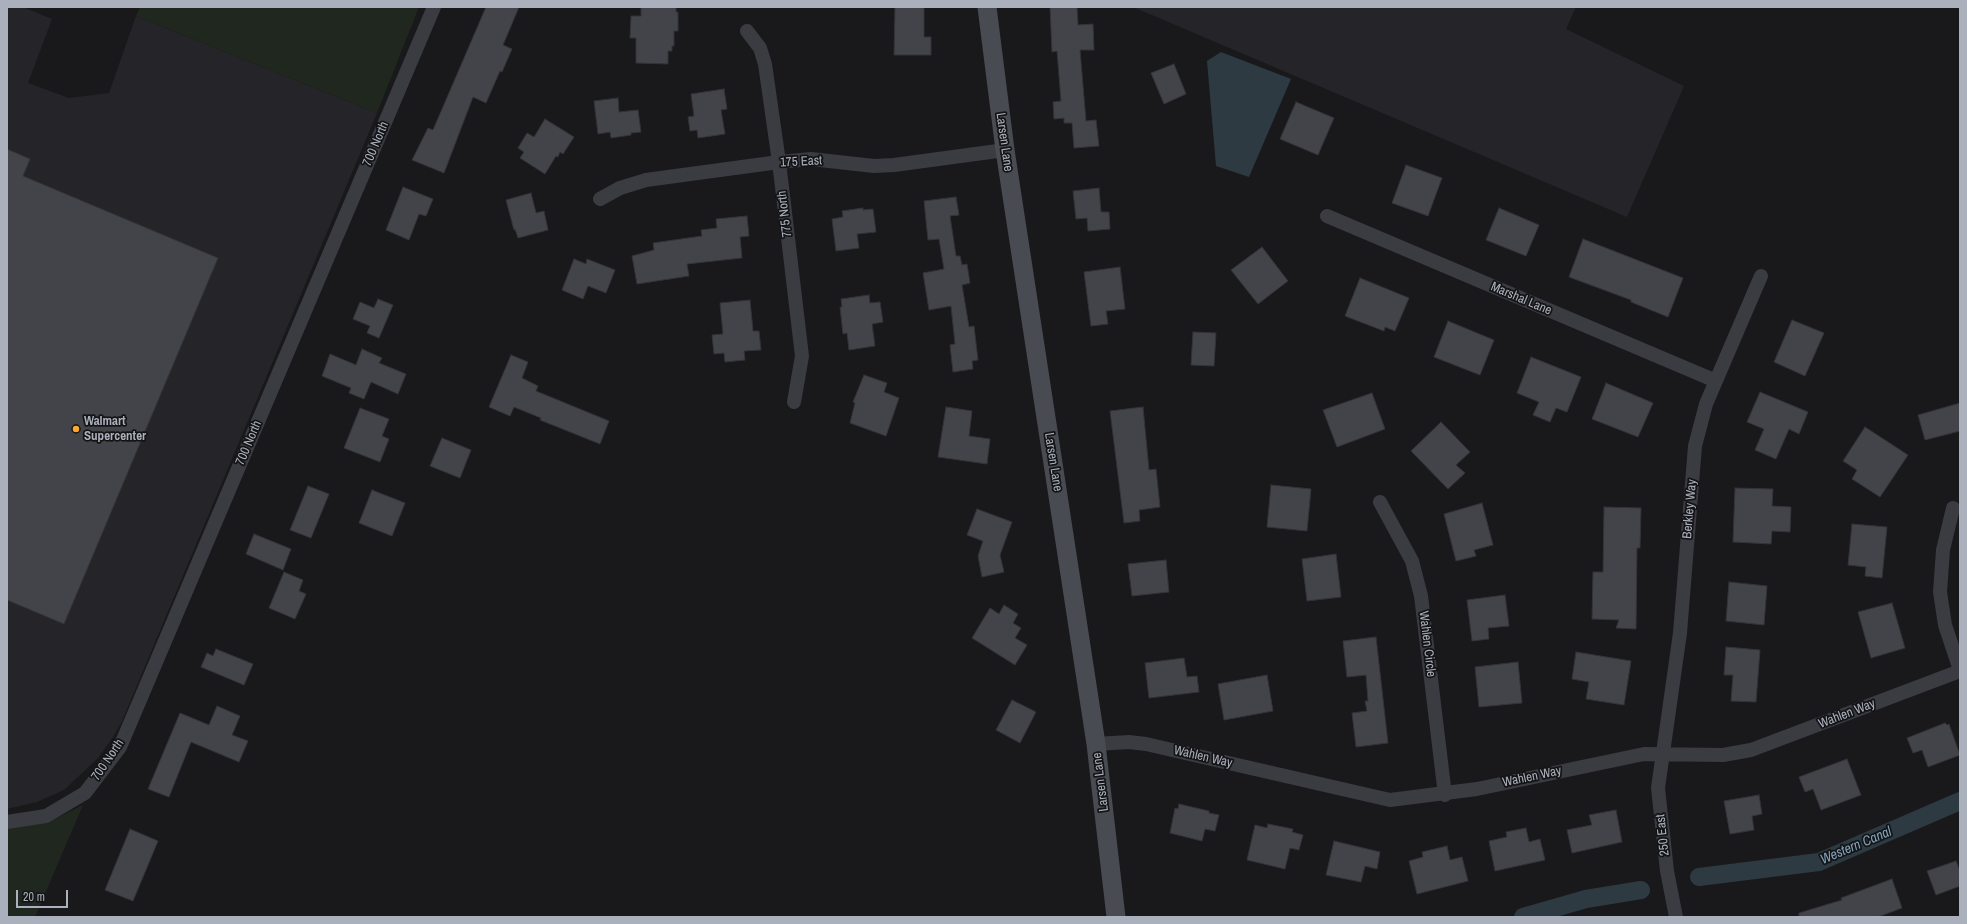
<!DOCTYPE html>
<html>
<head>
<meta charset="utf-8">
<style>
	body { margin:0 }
	#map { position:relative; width:1967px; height:924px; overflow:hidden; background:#19191c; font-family:"Archivo Narrow",sans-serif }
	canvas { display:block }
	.frame { position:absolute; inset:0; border:8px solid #abb1bc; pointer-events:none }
	.scale { position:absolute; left:16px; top:890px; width:52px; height:18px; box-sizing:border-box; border:2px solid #abb1bc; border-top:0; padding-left:5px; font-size:12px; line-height:14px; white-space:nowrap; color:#abb1bc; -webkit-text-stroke:3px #141417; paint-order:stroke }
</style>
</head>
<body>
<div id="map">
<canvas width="1967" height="924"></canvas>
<div class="frame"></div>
<div class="scale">20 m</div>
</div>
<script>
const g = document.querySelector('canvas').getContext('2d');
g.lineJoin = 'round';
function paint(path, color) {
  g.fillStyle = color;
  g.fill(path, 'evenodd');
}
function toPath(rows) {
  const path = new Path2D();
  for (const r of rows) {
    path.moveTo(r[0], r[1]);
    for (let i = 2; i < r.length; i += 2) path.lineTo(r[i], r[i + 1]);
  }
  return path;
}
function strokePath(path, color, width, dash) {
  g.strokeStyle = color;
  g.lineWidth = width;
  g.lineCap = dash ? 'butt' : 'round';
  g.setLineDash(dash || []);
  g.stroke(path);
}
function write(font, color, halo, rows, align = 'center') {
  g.font = font + ' "Archivo Narrow",sans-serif';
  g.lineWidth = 3.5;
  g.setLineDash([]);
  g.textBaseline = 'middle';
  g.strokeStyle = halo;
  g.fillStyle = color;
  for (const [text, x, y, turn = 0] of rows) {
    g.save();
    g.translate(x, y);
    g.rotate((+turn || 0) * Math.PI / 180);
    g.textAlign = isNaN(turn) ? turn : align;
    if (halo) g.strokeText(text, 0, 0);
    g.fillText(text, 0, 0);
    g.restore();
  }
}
const built = toPath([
	[7,7,23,7,52,19,28,83,69,98,109,93,136,16,377,113,122,721,113,737,98,758,64,790,37,802,7,809],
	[1133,7,1576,7,1566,29,1684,86,1627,217]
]);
const green = toPath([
	[140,7,419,7,377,113,136,16],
	[83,805,35,917,7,917,7,829,52,820]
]);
const water = toPath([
	[1221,52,1291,79,1249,177,1216,166,1207,61]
]);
const canal = toPath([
	[1699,877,1819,862,1960,801],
	[1523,917,1586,899,1641,890]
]);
const building = toPath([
	[486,7,519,7,503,45,512,49,502,72,500,71,486,103,473,97,444,173,412,160,428,128,433,130,486,7],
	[641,7,676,7,676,12,678,12,678,31,674,31,674,46,672,46,672,51,668,51,668,64,636,63,636,38,630,38,631,16,641,16,641,7],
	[895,7,924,7,924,37,931,37,931,55,894,55,895,7],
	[1050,7,1077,7,1078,25,1093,24,1094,50,1080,50,1086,121,1096,120,1099,146,1074,148,1072,123,1064,123,1064,118,1054,119,1053,102,1061,101,1057,51,1052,52,1050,7],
	[1174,64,1186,94,1164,104,1151,73,1174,64],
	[724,89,727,109,721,110,725,134,698,138,697,130,690,131,688,117,694,116,691,94,724,89],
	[618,98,619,112,638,110,641,132,631,133,631,135,611,138,610,132,598,134,594,101,618,98],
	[1296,102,1334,118,1318,155,1280,139,1296,102],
	[545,119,574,137,563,154,560,152,558,157,556,156,545,174,520,158,524,152,518,148,527,133,534,137,545,119],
	[7,149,30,159,23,176,218,258,64,624,7,600,7,149],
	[1406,165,1442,178,1428,216,1392,203,1406,165],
	[403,187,433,199,426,216,419,214,409,240,386,230,403,187],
	[1099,188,1101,212,1109,212,1110,229,1088,231,1087,218,1076,219,1073,191,1099,188],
	[531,193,536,213,544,211,548,230,518,238,515,229,514,230,506,200,531,193],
	[956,197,959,215,950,216,956,256,960,256,962,265,967,264,970,283,962,285,969,327,974,326,978,360,972,361,973,369,953,372,950,345,955,344,951,306,929,310,923,273,944,269,939,239,928,240,924,201,956,197],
	[863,208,863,210,873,209,876,232,857,234,859,248,836,251,832,219,843,217,842,211,863,208],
	[1499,208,1539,225,1526,256,1486,240,1499,208],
	[747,216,749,236,740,237,742,258,687,264,689,276,637,284,632,256,654,250,653,243,702,236,701,230,717,228,716,219,747,216],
	[1583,239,1683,278,1668,317,1631,302,1631,300,1569,277,1583,239],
	[1262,247,1288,281,1258,304,1231,270,1262,247],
	[574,259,586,264,587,259,615,270,606,293,588,286,583,299,562,290,574,259],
	[1120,267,1125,309,1106,311,1108,324,1091,326,1084,272,1120,267],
	[1360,278,1409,298,1395,331,1385,327,1384,331,1345,316,1360,278],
	[869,295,870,303,880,302,883,322,872,324,875,346,849,350,847,333,843,334,840,307,842,307,841,299,869,295],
	[378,299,393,305,379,338,367,333,370,326,353,319,360,302,374,308,378,299],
	[750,300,753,331,759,331,761,350,744,351,745,360,725,362,724,353,714,354,712,335,723,334,720,303,750,300],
	[1792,320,1824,333,1805,376,1774,362,1792,320],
	[1448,321,1494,340,1480,375,1434,357,1448,321],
	[1193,332,1216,333,1214,366,1191,365,1193,332],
	[362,349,382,358,379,363,406,374,398,394,371,382,364,399,349,393,351,388,322,376,330,354,356,365,362,349],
	[511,355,528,362,522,378,538,386,536,391,609,421,600,444,540,420,541,418,514,407,510,416,489,407,511,355],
	[1531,357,1581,377,1567,412,1556,408,1550,422,1533,415,1539,402,1517,393,1531,357],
	[864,375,887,383,884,392,899,398,886,436,850,423,855,403,853,402,864,375],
	[1606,383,1653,403,1638,437,1592,419,1606,383],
	[1760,392,1808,412,1799,434,1789,429,1776,459,1755,450,1764,429,1747,422,1760,392],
	[1372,393,1385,429,1337,447,1323,410,1372,393],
	[1960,403,1960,431,1925,440,1918,415,1960,403],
	[946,407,972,411,969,436,990,439,987,464,938,457,946,407],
	[1143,407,1149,470,1156,469,1160,507,1139,510,1140,521,1124,523,1110,411,1143,407],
	[360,408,389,419,382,436,389,439,380,462,344,448,360,408],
	[1441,422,1470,452,1456,465,1465,473,1448,489,1411,451,1441,422],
	[1865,427,1908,455,1880,497,1852,479,1857,470,1843,461,1865,427],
	[442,438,471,450,460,478,430,466,442,438],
	[1271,485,1311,489,1307,531,1267,527,1271,485],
	[308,486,329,494,311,538,290,530,308,486],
	[1735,488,1773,489,1772,506,1791,507,1790,532,1772,531,1771,544,1733,542,1735,488],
	[372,490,405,503,392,536,359,523,372,490],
	[1482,503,1493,545,1474,550,1476,556,1456,561,1444,514,1482,503],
	[1604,507,1641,508,1640,548,1637,548,1636,629,1616,628,1619,620,1592,619,1593,572,1603,572,1604,507],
	[977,509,1012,522,1000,555,1004,572,982,577,978,556,983,541,967,535,977,509],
	[1852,524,1887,527,1882,578,1865,576,1866,567,1848,565,1852,524],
	[254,534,291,549,283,570,246,554,254,534],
	[1336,554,1341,597,1307,601,1302,559,1336,554],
	[1166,560,1169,592,1132,596,1128,564,1166,560],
	[284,572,303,580,299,591,306,594,295,619,269,608,284,572],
	[1729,582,1767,586,1764,625,1726,621,1729,582],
	[1505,595,1509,626,1488,628,1489,639,1472,641,1467,600,1505,595],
	[1892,603,1905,648,1871,658,1858,612,1892,603],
	[1004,605,1018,614,1013,623,1021,628,1015,638,1027,645,1015,665,972,638,990,608,999,614,1004,605],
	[1376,637,1388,743,1356,747,1352,713,1367,711,1365,701,1368,701,1366,675,1347,677,1343,641,1376,637],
	[1726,647,1760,650,1756,702,1731,701,1733,675,1724,675,1726,647],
	[216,649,253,664,244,685,201,667,207,653,213,656,216,649],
	[1576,652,1631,661,1624,705,1586,699,1589,682,1572,679,1576,652],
	[1184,658,1187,677,1197,676,1199,692,1149,698,1145,663,1184,658],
	[1518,662,1522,703,1479,707,1475,667,1518,662],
	[1267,675,1273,711,1224,720,1218,684,1267,675],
	[1012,700,1036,712,1020,743,996,730,1012,700],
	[217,706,240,716,232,735,248,741,239,762,191,742,169,797,148,789,180,713,209,725,217,706],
	[1945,723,1947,725,1949,724,1960,755,1928,767,1922,750,1913,753,1907,738,1945,723],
	[1847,759,1861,795,1821,810,1813,789,1805,792,1799,777,1847,759],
	[1759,795,1762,814,1752,816,1754,830,1730,834,1724,801,1759,795],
	[1179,804,1209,811,1209,813,1219,815,1215,831,1205,829,1202,841,1170,833,1175,808,1178,809,1179,804],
	[1616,810,1622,842,1572,853,1567,830,1592,825,1589,815,1616,810],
	[1268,824,1293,829,1292,832,1303,835,1299,850,1290,848,1285,869,1247,860,1255,825,1267,828,1268,824],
	[1526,828,1529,842,1540,839,1545,860,1495,871,1489,841,1507,837,1506,832,1526,828],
	[130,829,158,841,133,901,105,890,130,829],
	[1334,841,1380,852,1377,869,1365,866,1361,882,1326,875,1334,841],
	[1447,846,1450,860,1462,857,1468,881,1417,894,1409,861,1423,857,1422,852,1447,846],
	[1956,861,1960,871,1960,886,1936,895,1927,871,1956,861],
	[1892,879,1902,908,1878,917,1799,917,1799,913,1842,900,1841,898,1892,879]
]);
const minor = toPath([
	[747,31,760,48,765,64,779,162,802,356,794,402],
	[600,199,620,188,646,180,779,162,811,159,874,166,894,165,1005,150],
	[1327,216,1716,381],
	[1380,502,1412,561,1421,596,1445,795],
	[1953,508,1943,550,1940,592,1945,625,1960,670],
	[1096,744,1129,742,1146,744,1390,800,1477,789,1644,754,1723,755,1751,750,1960,671],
	[7,822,46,816,85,793,120,747,434,7],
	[1676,917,1667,871,1658,788,1680,633,1695,446,1706,404,1761,276]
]);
const secondary = toPath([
	[987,7,1005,150,1096,744,1116,917]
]);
const markers = [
	[76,429,4,"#fda930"]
];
const streetNames = [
	["Larsen Lane",1004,142,82],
	["700 North",376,144,-67],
	["175 East",801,162,-3],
	["775 North",785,214,-97],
	["Marshal Lane",1521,299,23],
	["700 North",249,443,-67],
	["Larsen Lane",1053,462,81],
	["Berkley Way",1690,509,-85],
	["Wahlen Circle",1427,644,83],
	["Wahlen Way",1847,714,-21],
	["Wahlen Way",1203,757,13],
	["700 North",108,760,-56],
	["Wahlen Way",1532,777,-12],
	["Larsen Lane",1101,782,-97],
	["250 East",1663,835,-96]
];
const poiNames = [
	["Walmart",84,422],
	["Supercenter",84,437]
];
const waterNames = [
	["Western Canal",1856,846,-23]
];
paint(built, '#252529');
paint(green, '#1f271f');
paint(water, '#2e3a41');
strokePath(canal, '#2e3a41', 18);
paint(building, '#434449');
strokePath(building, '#333338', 1);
strokePath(minor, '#3a3c41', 14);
strokePath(secondary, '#484b51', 19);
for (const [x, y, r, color] of markers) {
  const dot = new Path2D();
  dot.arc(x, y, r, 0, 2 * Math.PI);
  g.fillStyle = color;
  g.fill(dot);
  strokePath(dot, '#141417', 1.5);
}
write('13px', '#abb1bc', '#141417', streetNames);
write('bold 13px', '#abb1bc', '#141417', poiNames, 'left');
write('italic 14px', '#80a2b9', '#141417', waterNames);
</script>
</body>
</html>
